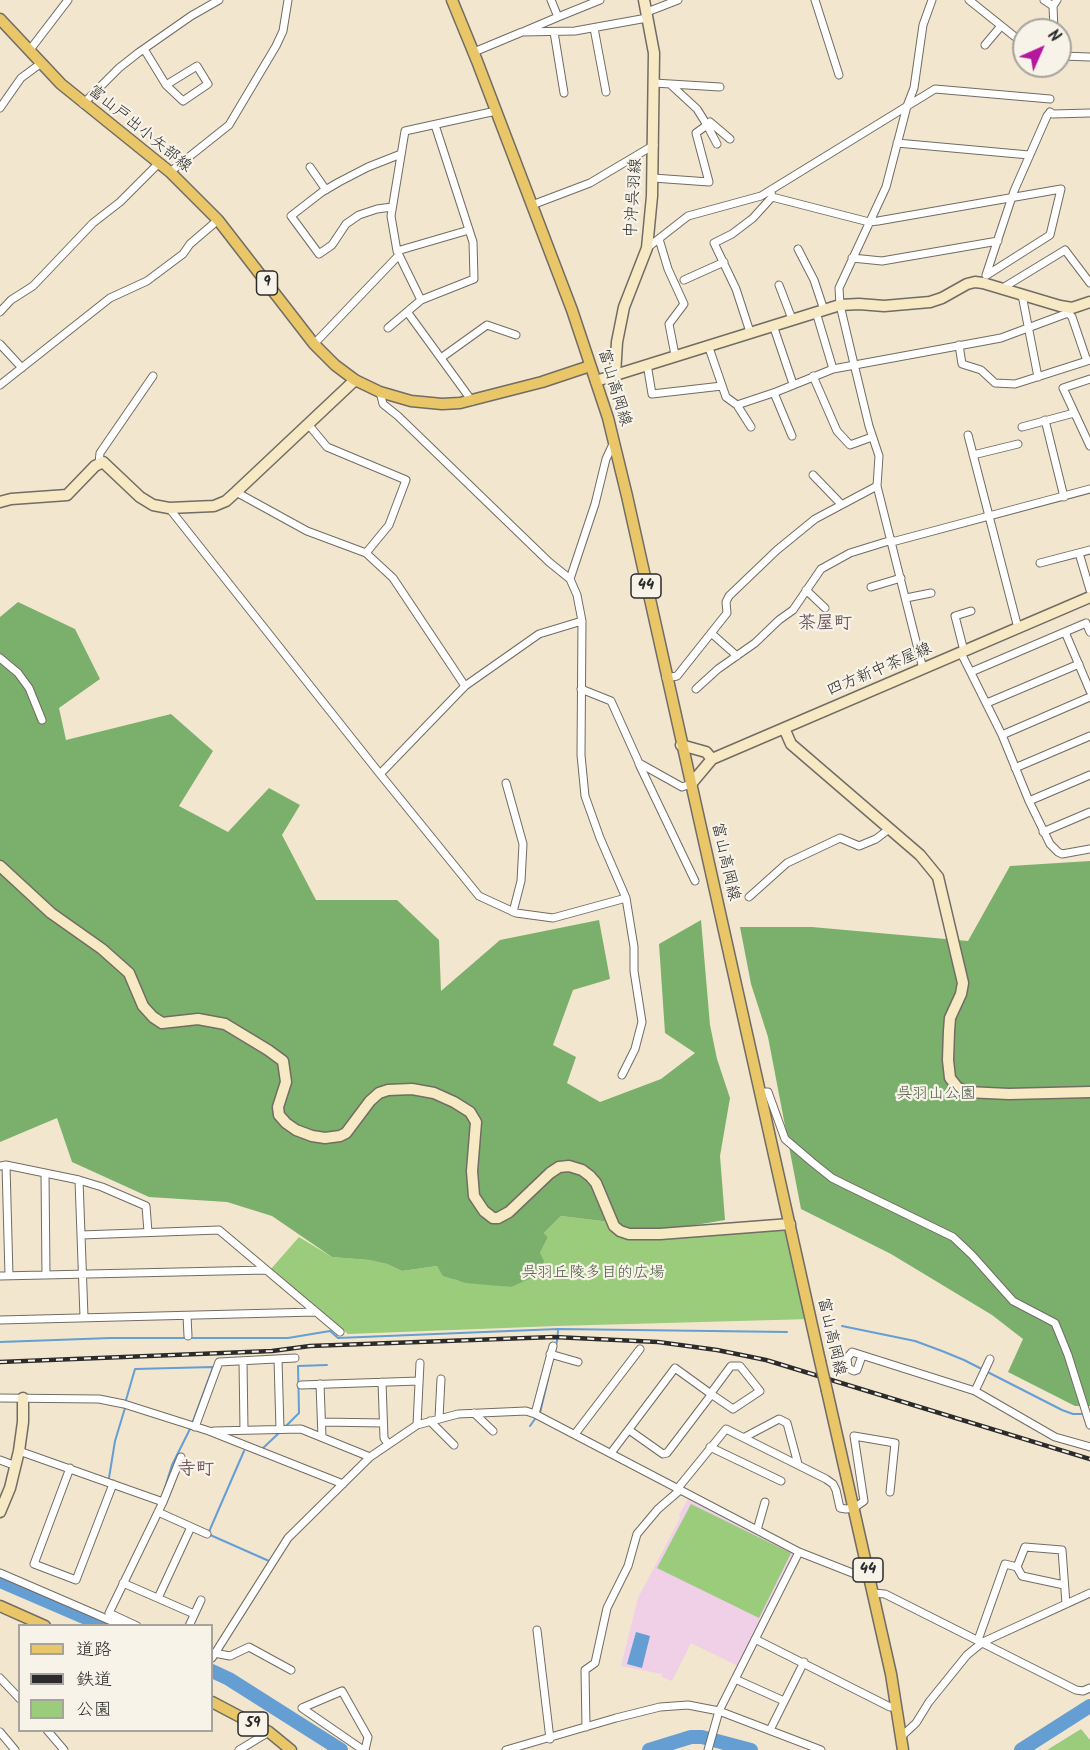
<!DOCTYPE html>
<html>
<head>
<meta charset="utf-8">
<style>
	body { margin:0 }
	#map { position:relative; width:1090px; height:1750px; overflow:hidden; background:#f3e6cf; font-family:Kalam,"Klee One",sans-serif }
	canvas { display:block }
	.legend { position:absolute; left:18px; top:1624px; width:195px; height:108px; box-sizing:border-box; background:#f7f3e8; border:2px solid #a5a39c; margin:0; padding:8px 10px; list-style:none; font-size:18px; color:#2b2b2b }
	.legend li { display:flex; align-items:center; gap:12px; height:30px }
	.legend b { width:30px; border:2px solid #a5a39c }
	.north { position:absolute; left:1012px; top:18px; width:60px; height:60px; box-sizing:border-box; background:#f7f3e8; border:2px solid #a5a39c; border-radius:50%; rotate:45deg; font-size:16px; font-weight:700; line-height:24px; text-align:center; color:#2b2b2b }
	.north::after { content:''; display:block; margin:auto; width:21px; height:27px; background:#b5179e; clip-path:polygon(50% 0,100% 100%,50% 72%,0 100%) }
</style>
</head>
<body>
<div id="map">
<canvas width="1090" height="1750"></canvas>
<ul class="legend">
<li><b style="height:8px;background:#e9c769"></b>道路</li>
<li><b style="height:8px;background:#2b2b2b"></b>鉄道</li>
<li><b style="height:16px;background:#9acc7c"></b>公園</li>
</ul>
<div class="north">N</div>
</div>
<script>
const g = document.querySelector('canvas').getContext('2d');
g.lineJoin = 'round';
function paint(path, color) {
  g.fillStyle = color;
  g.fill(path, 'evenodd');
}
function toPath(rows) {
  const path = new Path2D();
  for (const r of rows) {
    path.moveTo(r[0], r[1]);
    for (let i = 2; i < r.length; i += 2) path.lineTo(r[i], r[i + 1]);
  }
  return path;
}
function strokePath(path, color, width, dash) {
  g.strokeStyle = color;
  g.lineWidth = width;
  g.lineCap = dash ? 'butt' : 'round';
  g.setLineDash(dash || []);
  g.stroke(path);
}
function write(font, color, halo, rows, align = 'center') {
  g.font = font + ' Kalam,"Klee One",sans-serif';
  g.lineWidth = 4.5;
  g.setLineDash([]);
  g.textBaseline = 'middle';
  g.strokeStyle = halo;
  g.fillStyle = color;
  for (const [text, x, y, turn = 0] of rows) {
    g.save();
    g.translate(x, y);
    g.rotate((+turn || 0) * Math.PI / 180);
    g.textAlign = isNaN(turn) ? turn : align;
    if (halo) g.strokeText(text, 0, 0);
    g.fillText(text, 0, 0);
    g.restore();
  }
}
const built = toPath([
	[688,1499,791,1550,793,1555,738,1666,691,1643,672,1681,662,1677,662,1674,621,1666,638,1598,680,1518,679,1515]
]);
const green = toPath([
	[561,1216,610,1222,620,1231,790,1224,811,1319,556,1326,348,1334,271,1269,299,1237,332,1257,369,1260,387,1264,402,1271,437,1266,455,1280,511,1287,540,1253,548,1237,544,1233],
	[691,1504,791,1553,759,1618,657,1568],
	[1081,1729,1090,1740,1090,1750,1047,1750]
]);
const forest = toPath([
	[18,602,75,629,100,679,59,708,66,740,171,714,213,751,179,806,228,832,269,788,300,805,282,835,316,900,397,900,439,940,441,991,500,940,599,920,610,979,573,990,553,1045,576,1057,567,1083,600,1102,661,1079,695,1053,665,1033,659,944,701,920,710,1025,717,1059,730,1098,720,1156,725,1220,648,1233,610,1222,561,1216,544,1233,548,1237,540,1253,544,1261,541,1268,531,1278,511,1287,466,1283,443,1276,437,1266,402,1271,387,1264,369,1260,332,1257,272,1216,227,1202,149,1197,72,1162,57,1118,0,1142,0,617],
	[1090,861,1090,1406,1075,1406,1008,1372,1023,1339,992,1315,891,1254,801,1209,768,1037,751,984,740,927,812,927,968,941,1010,866]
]);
const water = toPath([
	[636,1632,650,1636,642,1668,627,1664]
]);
const stream = toPath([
	[842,1326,915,1341,942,1351,964,1360,1062,1410,1073,1414,1085,1414],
	[0,1342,111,1338,288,1338,330,1331,338,1338,558,1329,787,1332],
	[126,1400,135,1369,213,1367,193,1421],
	[540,1413,557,1341,558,1331],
	[287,1425,299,1413,298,1366,327,1365],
	[530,1426,535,1419],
	[262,1449,280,1432],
	[244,1451,208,1534,269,1561],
	[109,1478,115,1441,125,1408],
	[163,1494,172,1465,190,1429]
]);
const river = toPath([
	[0,1581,105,1626],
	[212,1671,229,1679,341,1750],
	[649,1750,691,1737,702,1737,751,1750],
	[1021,1750,1090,1706]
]);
const street = toPath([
	[815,0,839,75],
	[969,0,1024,44],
	[1044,0,1053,6],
	[647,12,678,0],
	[558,17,600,0],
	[594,28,606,92],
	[1054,30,1053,6,1057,0],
	[525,31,558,17,551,0],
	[554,32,564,93],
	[985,45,1001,26],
	[144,49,166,85,183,101,208,84,197,66,166,85],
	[29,51,68,0],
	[474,52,522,32,575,31,647,18],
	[1060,56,1090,57],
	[654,83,720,87],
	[671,85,697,109,707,125,710,122,730,139],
	[83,104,119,68,138,53,191,16,219,0],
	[0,108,21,78,40,64],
	[897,143,1029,155],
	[310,167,326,190],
	[170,172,229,125,276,46,283,31,288,0],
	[653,178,709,182,696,133,707,125,717,144],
	[772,197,869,222,878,221,1061,189,1050,235,987,275],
	[532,205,590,183,654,145],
	[392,207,377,209,359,215,346,224,332,245,319,254,291,216,322,192,339,182,368,167,401,154],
	[659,239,668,269,684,304,669,324,675,355],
	[647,248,688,216,761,196,935,89,1050,99],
	[798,249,814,280,824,310],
	[397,251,469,230],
	[852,258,882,261,998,241],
	[986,275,1014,191,1047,116,1050,112,1053,114,1090,113],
	[684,280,724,262],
	[779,285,792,319],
	[1001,289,1065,250,1090,283],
	[1022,295,1038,377],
	[421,300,397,251,391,216,405,131,496,111],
	[0,312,11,300,33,286,93,223,120,202,159,163],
	[816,312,833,369],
	[408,313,472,401],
	[1068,313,1072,317,1087,361],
	[773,325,793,384],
	[388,328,421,300,474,279,473,242,435,125],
	[750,332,736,289,714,243,732,234,753,218,772,197,771,192],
	[0,344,22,368],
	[314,344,399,255],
	[708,345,726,397,737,405,776,392,833,369,1001,338,1068,313,1072,308],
	[959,345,962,364,981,370,995,383,1015,384,1090,360],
	[441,358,487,325,516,335],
	[647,364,652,394,722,386],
	[813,376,837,431,850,445,872,437],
	[1090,379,1063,388,1090,446],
	[0,385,110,298,147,281,183,254,190,244,218,220],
	[380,392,383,404,398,416,549,562,570,579,577,595,582,621,581,755,585,796,600,838,626,898,634,947,634,971,642,1022,635,1049,622,1075],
	[774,393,792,436],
	[737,405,751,427],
	[1045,420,1064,497],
	[308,424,327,447,406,480,389,525,366,553],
	[1022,427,1074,413],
	[968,435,1018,628],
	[973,455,1018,444],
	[99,463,100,453,153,376],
	[813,475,841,504],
	[236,492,307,531,366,553,393,578,465,686],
	[169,508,380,774,479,896,516,913,553,918,626,898],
	[892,542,1090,489],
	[1079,553,1090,590],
	[1040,563,1090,550],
	[570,579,595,504,606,459,614,442],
	[871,587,901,578],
	[806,590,825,608],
	[906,598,931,593],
	[1065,632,1090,691],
	[711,633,737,656],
	[964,651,955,616,971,611],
	[961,653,1002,735,1029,801,1050,844,1058,852,1062,854,1090,849],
	[0,658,18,673,29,688,42,720],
	[923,669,877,486,879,456,869,426,854,364,840,305,839,288,886,187,907,106,914,88,923,25,932,0],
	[971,672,1086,623,1090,632],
	[666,678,677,676,727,613,726,602,729,596,777,550,815,519,877,486],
	[581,689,611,701,639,763,682,787,691,784],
	[696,689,718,669,755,643,779,620,793,610,821,569,850,553,892,540],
	[987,703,1079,664],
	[1002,735,1090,697],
	[639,764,695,881],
	[1015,768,1090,736],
	[380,774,465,686,539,634,582,621],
	[506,783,523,844,521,881,513,912],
	[1029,801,1090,775],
	[1043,832,1090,812],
	[749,897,787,863,840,838,859,846,876,839,889,829],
	[760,1092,768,1092,785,1139,812,1162,832,1178,846,1185,953,1237,972,1255,1013,1301,1055,1323,1068,1355,1090,1425],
	[6,1165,9,1276],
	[0,1166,6,1165,79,1180,102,1187,146,1206,148,1232],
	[45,1173,46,1275],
	[79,1180,84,1317],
	[81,1235,219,1230,340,1332],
	[0,1276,266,1270],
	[187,1316,188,1336],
	[0,1320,315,1312],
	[550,1354,578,1362],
	[862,1356,857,1370,854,1371,848,1368,847,1358,852,1352,975,1391,1055,1437,1090,1447],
	[278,1359,280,1429],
	[243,1361,244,1430],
	[382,1382,384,1438,388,1444],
	[320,1384,322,1437],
	[301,1385,419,1381],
	[975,1391,990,1359],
	[0,1398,99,1399,124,1404,209,1431,343,1484],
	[474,1413,493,1431],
	[535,1414,553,1346],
	[439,1418,441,1379],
	[430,1421,454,1445],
	[322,1422,383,1423],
	[417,1425,420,1363],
	[195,1427,219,1362,295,1358],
	[214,1431,301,1429,370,1457],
	[575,1434,640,1349],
	[745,1437,779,1419,787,1423,798,1464],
	[710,1447,781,1481],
	[19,1451,163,1502],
	[611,1453,675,1368,711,1394,733,1409,760,1391,740,1366,731,1366,711,1393,711,1395,667,1453,663,1454,629,1430],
	[0,1460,16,1466],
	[70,1468,34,1564,76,1580,113,1484],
	[678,1488,726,1429,826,1479,833,1484,836,1490,840,1508,846,1509,854,1508,864,1501,854,1436,895,1443,890,1492],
	[158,1512,207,1534],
	[757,1530,765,1502],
	[0,1573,123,1626],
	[123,1583,194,1614],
	[1064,1585,1022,1576,1017,1567,1025,1547,1062,1550,1066,1604],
	[873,1593,885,1594,1076,1690,1083,1691,1090,1688],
	[158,1598,191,1527],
	[137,1626,109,1613,163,1502,181,1457],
	[189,1626,201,1600],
	[537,1630,550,1739],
	[755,1639,890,1707,897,1707],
	[978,1640,1005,1564,1017,1567],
	[214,1653,230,1656,249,1647,291,1670],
	[212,1658,288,1538,370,1457,417,1425,458,1414,526,1411,535,1414,799,1552,855,1574,869,1577],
	[0,1678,20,1699],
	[735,1679,784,1701],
	[302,1708,342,1691,368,1737,365,1750],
	[302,1708,363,1750],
	[586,1727,585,1670,595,1663,607,1608,628,1566,637,1534,658,1509,680,1490],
	[47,1730,64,1750],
	[770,1730,804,1662],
	[0,1732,15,1750],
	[902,1736,916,1723,929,1702,967,1655,983,1642,1090,1593],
	[239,1750,269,1732],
	[506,1750,616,1718,660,1707,688,1705,719,1711,821,1750],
	[708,1750,719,1711,799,1552]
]);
const secondary = toPath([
	[615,375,617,342,624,307,647,248,652,196,654,53,644,0],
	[596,381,840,305,859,304,884,306,930,302,942,298,967,284,975,282,983,283,1060,306,1072,308,1090,302],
	[0,502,11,499,67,495,95,466,103,462,140,497,153,505,169,508,214,506,226,501,236,492,355,380],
	[784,728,791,744,920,855,938,877,963,983,961,994,950,1018,949,1031,948,1060,950,1078,957,1087,966,1092,1009,1094,1090,1092],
	[681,745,706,752,712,759],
	[691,784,712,759,1090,597],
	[0,866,51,913,102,949,129,973,143,1006,153,1017,162,1023,198,1019,225,1024,268,1050,283,1061,286,1082,278,1107,279,1115,286,1123,296,1130,312,1136,325,1138,340,1136,346,1133,370,1101,379,1093,388,1090,412,1089,434,1093,454,1102,470,1112,476,1122,472,1171,474,1196,484,1211,493,1218,498,1218,509,1212,550,1173,559,1167,569,1166,582,1170,590,1176,596,1183,614,1226,620,1231,629,1234,660,1234,790,1224],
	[0,1512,10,1488,19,1451,23,1422,23,1398]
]);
const primary = toPath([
	[452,0,477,61,572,310,608,418,627,496,820,1361],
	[0,19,61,84,170,172,218,220,314,344,335,365,355,380,380,392,411,401,442,404,460,403,542,382,590,366],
	[827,1391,891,1674,903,1750],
	[0,1606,45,1626],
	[212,1702,269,1732,291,1750]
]);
const rail = toPath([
	[0,1362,272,1351,310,1346,554,1337,658,1342,717,1350,766,1360,1090,1459]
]);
const primaryBridge = toPath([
	[820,1361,827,1391]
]);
const shields = [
	[267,283,21],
	[646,586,30],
	[868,1570,30],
	[253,1724,30]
];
const shieldNames = [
	["9",267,283],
	["44",646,586],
	["44",868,1570],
	["59",253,1724]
];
const streetNames = [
	["富山戸出小矢部線",139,130,39],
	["中沖呉羽線",635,198,-86],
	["富山高岡線",613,388,73],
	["四方新中茶屋線",880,671,-23],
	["富山高岡線",724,862,77],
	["富山高岡線",830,1337,77]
];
const parkNames = [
	["呉羽山公園",936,1095],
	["呉羽丘陵多目的広場",593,1274]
];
const neighbourhoodNames = [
	["茶屋町",825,625],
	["寺町",196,1471]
];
paint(built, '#efd0e6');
paint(green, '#9acc7c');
paint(forest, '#7bb06c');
paint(water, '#649ed3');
strokePath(stream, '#649ed3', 2);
strokePath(river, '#649ed3', 14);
strokePath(street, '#716c64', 9);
strokePath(secondary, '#716c64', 13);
strokePath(primary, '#716c64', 13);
strokePath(street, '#fff', 7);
strokePath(secondary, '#f6e9c3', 10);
strokePath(primary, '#e9c769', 10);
strokePath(rail, '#2b2b2b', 4.5);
strokePath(rail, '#f7f3e8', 2, [7]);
strokePath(primaryBridge, '#716c64', 13, []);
strokePath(primaryBridge, '#e9c769', 10);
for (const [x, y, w] of shields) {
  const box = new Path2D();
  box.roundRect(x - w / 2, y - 12, w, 24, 4.5);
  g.fillStyle = '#f7f3e8';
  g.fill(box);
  strokePath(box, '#2b2b2b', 1.5);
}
write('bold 15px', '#2b2b2b', null, shieldNames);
write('16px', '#2b2b2b', '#f7f3e8', streetNames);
write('16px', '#4c5b43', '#f7f3e8', parkNames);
write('bold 18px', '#6f575f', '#f7f3e8', neighbourhoodNames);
</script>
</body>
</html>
